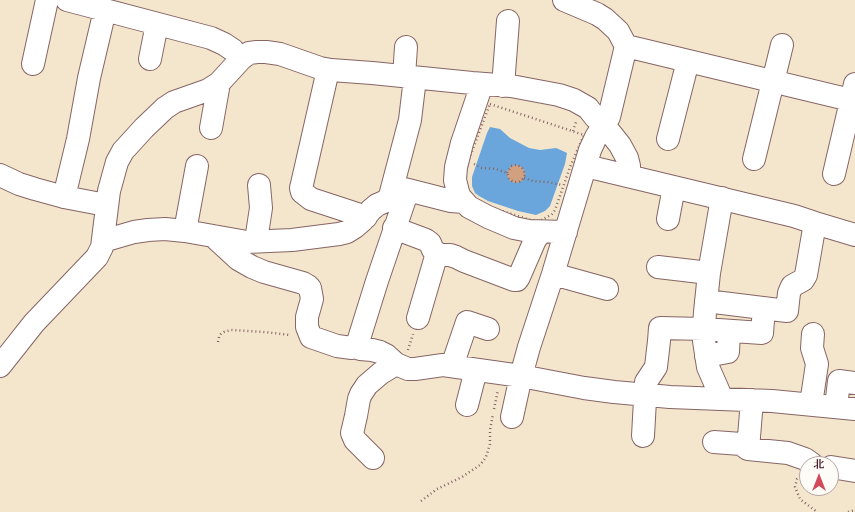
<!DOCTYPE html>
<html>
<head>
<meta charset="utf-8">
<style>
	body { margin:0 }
	#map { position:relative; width:855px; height:512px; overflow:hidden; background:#f4e6cd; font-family:"Libre Bodoni","Noto Serif SC",serif }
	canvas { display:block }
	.north { position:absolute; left:799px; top:456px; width:40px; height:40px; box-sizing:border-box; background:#fdfcf7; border:1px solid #b5a4a5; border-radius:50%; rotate:0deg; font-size:11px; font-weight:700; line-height:16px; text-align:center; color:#4a1f2b }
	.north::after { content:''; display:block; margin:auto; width:14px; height:18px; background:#d1495b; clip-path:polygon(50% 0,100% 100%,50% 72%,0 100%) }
</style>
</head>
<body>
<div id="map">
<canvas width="855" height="512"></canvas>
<div class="north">北</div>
</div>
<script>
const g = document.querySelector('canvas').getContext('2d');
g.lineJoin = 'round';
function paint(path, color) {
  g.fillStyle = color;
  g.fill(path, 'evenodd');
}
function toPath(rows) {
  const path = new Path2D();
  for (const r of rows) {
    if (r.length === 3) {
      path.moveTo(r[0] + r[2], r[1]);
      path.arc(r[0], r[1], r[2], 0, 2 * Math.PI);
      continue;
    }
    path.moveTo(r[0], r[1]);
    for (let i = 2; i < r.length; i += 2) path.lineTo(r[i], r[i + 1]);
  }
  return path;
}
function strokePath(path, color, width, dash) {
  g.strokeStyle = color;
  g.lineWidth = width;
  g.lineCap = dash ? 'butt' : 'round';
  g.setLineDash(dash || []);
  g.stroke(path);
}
const water = toPath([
	[490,127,500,129,510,138,529,148,540,150,556,148,565,152,567,153,565,164,550,206,545,211,536,215,518,211,488,201,479,196,475,193,472,186,472,177,487,133]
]);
const building = toPath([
	[516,174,9]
]);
const path = toPath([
	[490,104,584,135,570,167,555,210,552,214,542,220,537,221,530,220,478,203,468,193,465,183,466,171,469,159,490,104],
	[573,131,576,122],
	[474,164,482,168,496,169,507,173,509,179,514,182,519,182,522,180,525,175,524,172,522,168,518,165,516,165,511,166,510,168,507,173],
	[524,178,533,181,547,182,562,185],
	[218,342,219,337,221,334,224,332,231,330,265,332,290,335],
	[408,350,413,334],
	[494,409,498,390],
	[801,477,797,479,795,487,800,499,817,512],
	[421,501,437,489,462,477,480,465,486,457,490,444,490,430,493,414],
	[848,512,855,510]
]);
const minor = toPath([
	[67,0,211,38,224,44,233,50,241,59],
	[626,46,855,101],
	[150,59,157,24],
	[33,64,47,0],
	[328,70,302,184,301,188,302,192,311,199,366,217],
	[404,76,406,47],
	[482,84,462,143,456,167,455,180,458,192,460,197,469,207,488,217,514,228,529,231,566,232],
	[503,86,508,21],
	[211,128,219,83],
	[668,139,688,61],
	[754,159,782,45],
	[586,166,794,216,815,223,855,235],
	[834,174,855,84],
	[0,175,19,184,35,189,64,197,106,205],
	[394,186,408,190,451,201,464,202],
	[408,190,377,281,358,342,358,347,360,349,372,350,380,352,386,355,396,364,408,369,415,369,443,365,521,376,584,388,614,392,670,397,772,401,855,409],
	[64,197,78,139,89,78,105,10],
	[722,198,709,273,705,312,704,329,704,341,708,367,722,399],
	[668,219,674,187],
	[394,228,426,240,430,243,433,250,437,253,441,255,450,255,456,257,464,261,514,280,517,280,519,277,535,240,541,232],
	[185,231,197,166],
	[213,236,238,259,252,267,264,272,303,283,308,286,310,288,312,299,307,317,307,327,311,337,337,346,352,348,358,347],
	[103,241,134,232,148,230,165,229,185,231,247,242,292,240,339,234,347,232,355,227,362,221,371,210,377,205,386,201,390,196,410,120,415,78],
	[258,241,257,234,261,208,259,185],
	[658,267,709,273],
	[553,274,607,289],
	[706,301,787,311,789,293,792,286,803,280,806,275,815,223],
	[418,318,437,253],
	[706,356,728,352,729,331],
	[0,366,34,323,97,257,102,247,109,191,117,162,123,151,144,128,165,108,174,102,208,90,219,83,241,59,249,53,257,52,266,52,280,54,320,68,331,70,372,73,472,83,511,86,559,95,574,100,588,108,595,117,604,125,620,145,627,158,629,166,629,176],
	[452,366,467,322,488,329],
	[811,404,817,364,812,348,813,334],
	[467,405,476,370],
	[836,407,839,381,855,383],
	[512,417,521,376,529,347,553,274,590,150,596,137,609,117,626,46,618,31,605,19,597,14,564,0],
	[643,436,646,382,656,367,659,341,660,328,704,329,762,333,764,308],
	[714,442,741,444,748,449,788,453,805,459,812,464],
	[748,449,752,400],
	[373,458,355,440,352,433,353,429,356,416,359,399,361,394,367,385,381,373,396,364],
	[831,467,855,471]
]);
paint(water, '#6aa6db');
paint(building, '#d0a080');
strokePath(minor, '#866564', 24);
strokePath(path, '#866564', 2.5, [1, 3]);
strokePath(minor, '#fff', 22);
</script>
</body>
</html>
